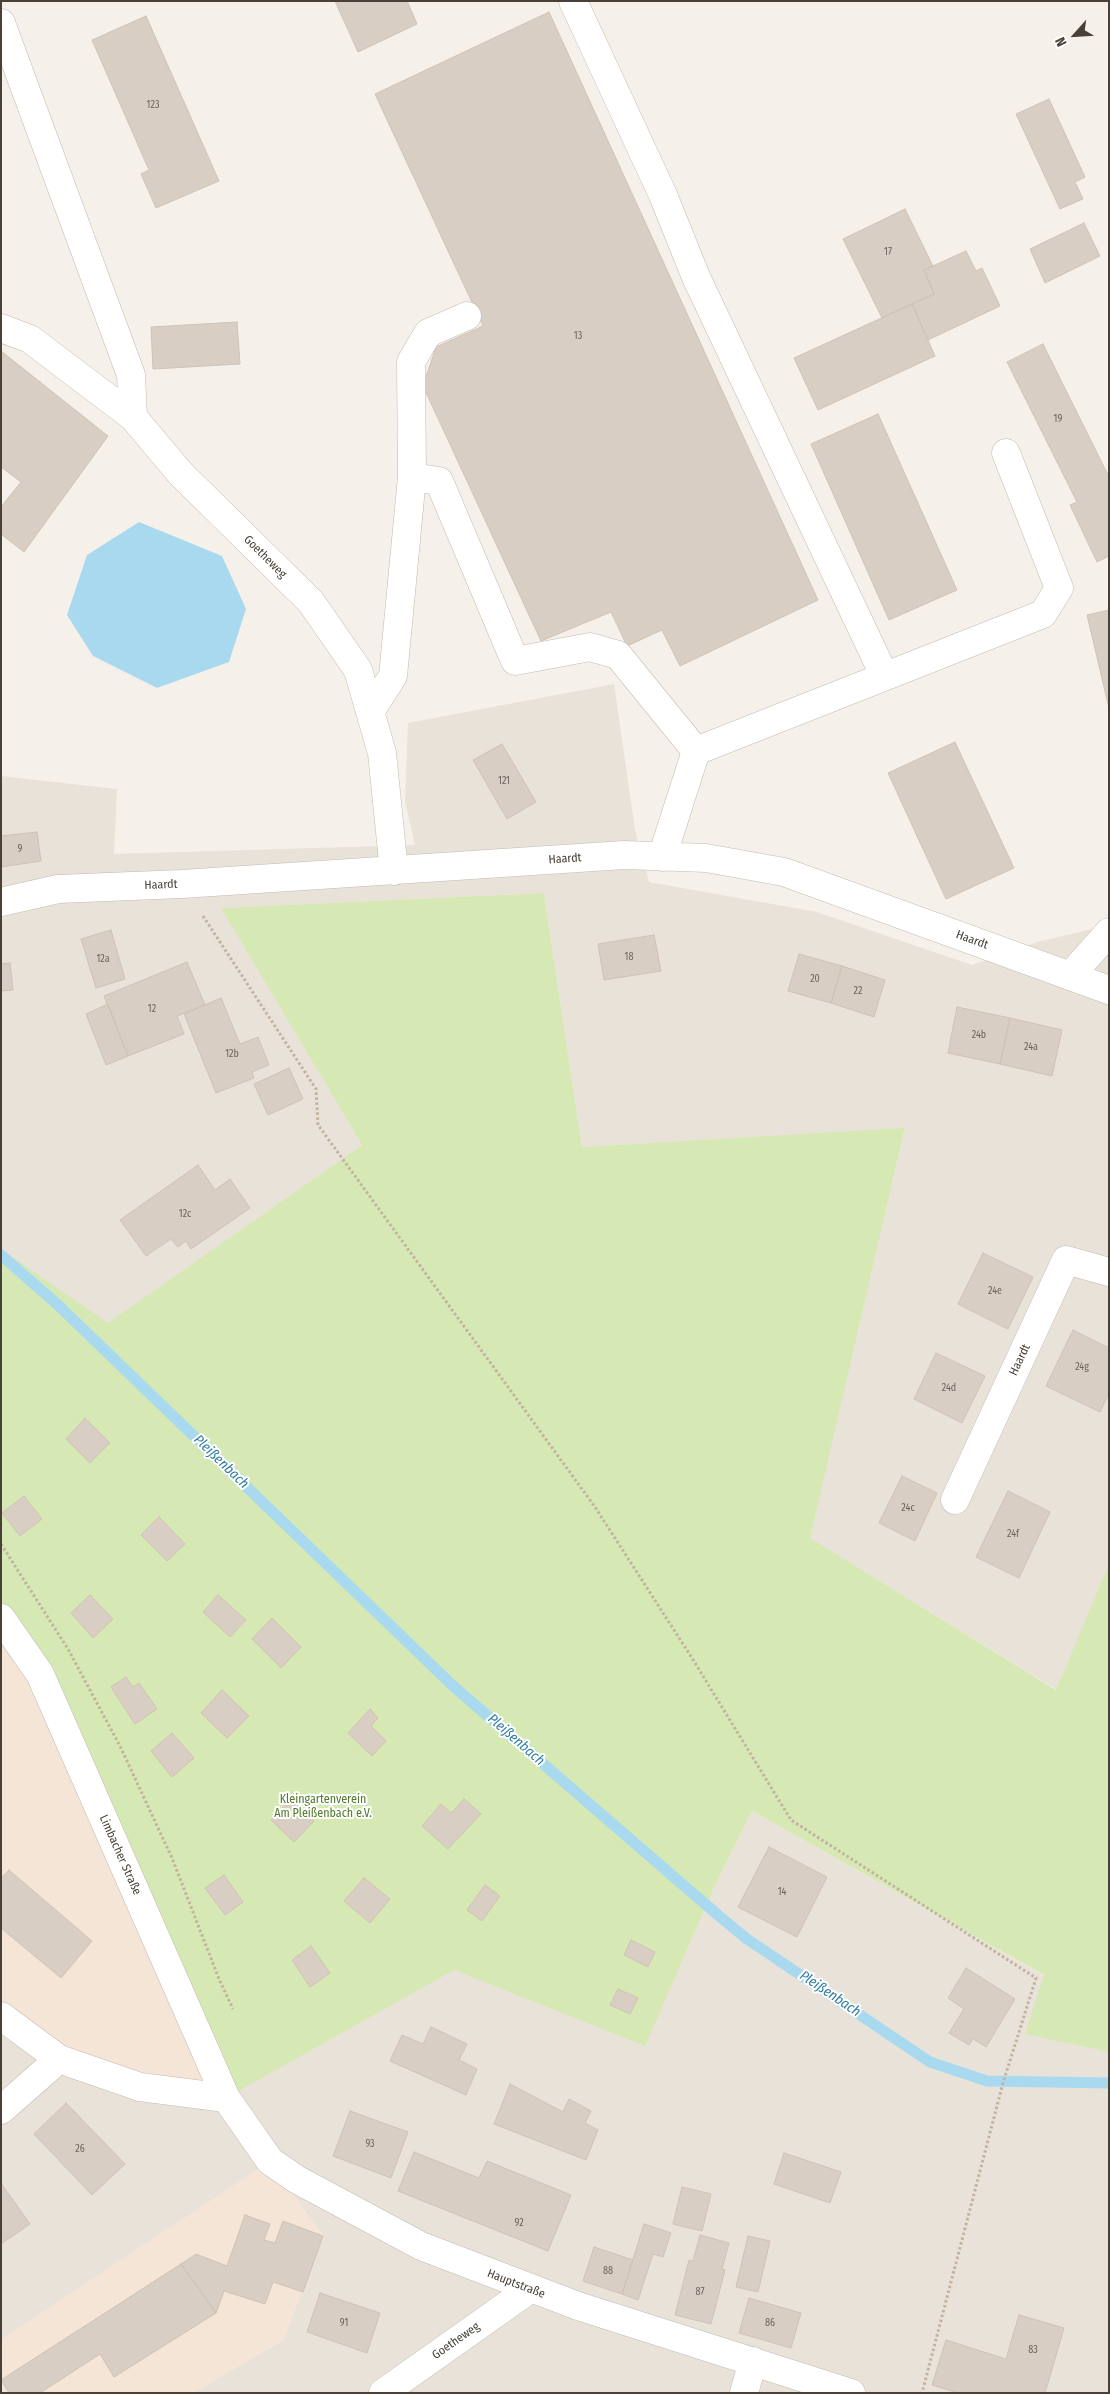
<!DOCTYPE html>
<html>
<head>
<meta charset="utf-8">
<style>
	body { margin:0 }
	#map { position:relative; width:1110px; height:2394px; overflow:hidden; background:#f5f1ea; font-family:"Fira Sans Condensed",sans-serif }
	canvas { display:block }
	.frame { position:absolute; inset:0; border:2px solid #494138; pointer-events:none }
	.north { position:absolute; left:1050px; top:10px; width:50px; height:50px; -webkit-text-stroke:4px #fff; paint-order:stroke; rotate:244deg; font-size:14px; font-weight:700; line-height:20px; text-align:center; color:#494138 }
	.north::after { content:''; display:block; margin:auto; width:18px; height:22px; background:#494138; clip-path:polygon(50% 0,100% 100%,50% 72%,0 100%) }
</style>
</head>
<body>
<div id="map">
<canvas width="1110" height="2394"></canvas>
<div class="frame"></div>
<div class="north">N</div>
</div>
<script>
const g = document.querySelector('canvas').getContext('2d');
g.lineJoin = 'round';
function paint(path, color) {
  g.fillStyle = color;
  g.fill(path, 'evenodd');
}
function toPath(rows) {
  const path = new Path2D();
  for (const r of rows) {
    path.moveTo(r[0], r[1]);
    for (let i = 2; i < r.length; i += 2) path.lineTo(r[i], r[i + 1]);
  }
  return path;
}
function strokePath(path, color, width, dash) {
  g.strokeStyle = color;
  g.lineWidth = width;
  g.lineCap = dash ? 'butt' : 'round';
  g.setLineDash(dash || []);
  g.stroke(path);
}
function write(font, color, halo, rows, align = 'center') {
  g.font = font + ' "Fira Sans Condensed",sans-serif';
  g.lineWidth = 4;
  g.setLineDash([]);
  g.textBaseline = 'middle';
  g.strokeStyle = halo;
  g.fillStyle = color;
  for (const [text, x, y, turn = 0] of rows) {
    g.save();
    g.translate(x, y);
    g.rotate((+turn || 0) * Math.PI / 180);
    g.textAlign = isNaN(turn) ? turn : align;
    if (halo) g.strokeText(text, 0, 0);
    g.fillText(text, 0, 0);
    g.restore();
  }
}
const residential = toPath([
	[614,684,635,830,649,882,817,912,972,965,1037,942,1109,925,1109,1564,1057,1690,809,1538,905,1129,582,1147,544,893,222,908,362,1145,108,1324,712,1892,752,1811,1045,1976,1109,2052,1109,2393,193,2393,283,2340,323,2236,270,2162,1,2340,1,776,117,789,114,854,415,845,405,801,408,723]
]);
const commercial = toPath([
	[1,1618,226,2098,140,2087,1,2016],
	[270,2161,323,2236,283,2340,193,2393,1,2393,1,2340]
]);
const green = toPath([
	[544,893,582,1147,905,1128,810,1538,1056,1690,1109,1564,1109,2052,1025,2034,1044,1975,752,1811,712,1892,645,2046,454,1970,226,2098,1,1618,1,1249,108,1323,362,1145,221,908]
]);
const water = toPath([
	[139,522,222,556,246,609,229,662,157,688,93,656,67,615,87,555]
]);
const stream = toPath([
	[1,1255,58,1305,452,1685,719,1916,747,1939,930,2062,987,2081,1109,2083]
]);
const building = toPath([
	[335,1,407,1,417,24,358,52,335,1],
	[549,12,818,600,680,666,662,630,627,646,611,612,541,641,423,386,436,347,483,326,375,94,549,12],
	[146,16,219,181,156,208,141,174,149,170,92,40,146,16],
	[1049,99,1085,177,1075,182,1083,199,1060,209,1016,114,1049,99],
	[905,209,933,266,924,270,934,294,882,318,843,239,905,209],
	[1084,223,1100,256,1045,283,1030,249,1084,223],
	[966,251,976,271,982,268,1000,306,928,340,912,304,934,294,924,270,966,251],
	[912,304,935,356,818,410,794,358,912,304],
	[237,322,240,364,153,369,151,327,237,322],
	[1043,344,1109,477,1109,556,1097,562,1070,505,1077,502,1007,362,1043,344],
	[1,351,108,436,24,552,1,534,1,507,21,482,1,467,1,351],
	[878,414,957,590,889,620,811,444,878,414],
	[1109,610,1109,708,1087,615,1109,610],
	[955,742,1014,868,946,899,888,773,955,742],
	[502,744,536,802,507,819,473,760,502,744],
	[37,832,41,861,1,867,1,836,37,832],
	[111,930,125,979,96,988,81,939,111,930],
	[654,935,661,971,604,980,598,944,654,935],
	[799,954,842,966,831,1003,788,991,799,954],
	[187,962,205,1005,177,1016,184,1034,128,1056,104,996,187,962],
	[10,963,13,990,1,991,1,964,10,963],
	[842,966,885,980,874,1017,831,1003,842,966],
	[221,998,240,1044,258,1037,269,1065,252,1072,254,1078,216,1093,184,1014,221,998],
	[108,1004,128,1056,106,1065,86,1014,108,1004],
	[957,1007,1010,1018,1000,1064,948,1053,957,1007],
	[1010,1018,1062,1030,1052,1076,1000,1064,1010,1018],
	[289,1068,303,1099,268,1115,254,1084,289,1068],
	[198,1165,215,1190,230,1179,250,1208,191,1249,186,1241,178,1247,171,1239,146,1256,120,1220,198,1165],
	[983,1253,1033,1277,1008,1329,958,1304,983,1253],
	[1073,1330,1109,1348,1109,1393,1100,1412,1046,1386,1073,1330],
	[936,1353,985,1376,962,1423,914,1399,936,1353],
	[85,1418,110,1443,90,1463,66,1439,85,1418],
	[902,1476,937,1493,915,1541,879,1523,902,1476],
	[1008,1491,1050,1512,1019,1578,976,1557,1008,1491],
	[24,1496,42,1519,20,1536,2,1513,24,1496],
	[159,1517,185,1544,167,1561,141,1535,159,1517],
	[90,1595,113,1619,93,1638,71,1613,90,1595],
	[218,1595,246,1620,230,1637,203,1612,218,1595],
	[272,1618,301,1647,281,1668,252,1639,272,1618],
	[126,1677,133,1687,139,1683,157,1709,135,1724,111,1687,126,1677],
	[222,1690,249,1716,227,1738,201,1713,222,1690],
	[370,1709,378,1718,371,1726,386,1741,372,1756,348,1733,370,1709],
	[172,1733,194,1758,172,1777,151,1751,172,1733],
	[291,1799,314,1821,294,1842,271,1820,291,1799],
	[464,1799,481,1814,448,1849,422,1826,441,1804,451,1813,464,1799],
	[769,1847,827,1877,797,1937,738,1907,769,1847],
	[9,1870,92,1941,61,1978,1,1928,1,1878,9,1870],
	[224,1875,243,1902,225,1915,205,1888,224,1875],
	[364,1878,390,1899,370,1923,344,1901,364,1878],
	[485,1885,500,1896,482,1921,467,1910,485,1885],
	[631,1940,655,1952,648,1967,624,1955,631,1940],
	[311,1946,330,1973,310,1987,292,1960,311,1946],
	[966,1968,1015,1999,986,2047,973,2039,969,2045,949,2033,964,2009,948,1998,966,1968],
	[618,1989,638,1998,630,2014,610,2005,618,1989],
	[431,2027,467,2044,459,2060,477,2069,466,2095,390,2061,402,2035,423,2044,431,2027],
	[510,2084,563,2112,569,2099,591,2111,585,2123,598,2130,586,2160,494,2124,510,2084],
	[66,2103,125,2164,92,2195,34,2134,66,2103],
	[350,2111,408,2132,391,2178,333,2156,350,2111],
	[414,2152,479,2178,487,2161,571,2195,548,2251,398,2191,414,2152],
	[784,2153,841,2172,830,2203,774,2184,784,2153],
	[1,2183,30,2224,1,2244,1,2183],
	[682,2187,711,2194,702,2231,673,2224,682,2187],
	[245,2215,270,2224,264,2240,275,2243,283,2221,323,2236,303,2292,273,2282,265,2304,224,2291,216,2313,181,2264,196,2254,227,2266,245,2215],
	[644,2224,671,2233,663,2257,653,2254,638,2300,622,2294,644,2224],
	[700,2235,729,2243,722,2269,725,2270,711,2324,675,2315,689,2260,693,2261,700,2235],
	[748,2236,770,2241,758,2292,736,2287,748,2236],
	[594,2247,633,2260,622,2294,583,2281,594,2247],
	[181,2264,216,2313,114,2377,100,2354,40,2393,9,2393,1,2380,181,2264],
	[320,2293,380,2313,367,2353,307,2332,320,2293],
	[749,2298,801,2313,791,2348,739,2333,749,2298],
	[1019,2315,1064,2328,1045,2393,958,2393,932,2385,946,2340,1006,2359,1019,2315]
]);
const path = toPath([
	[203,916,316,1089,318,1125,595,1507,692,1658,791,1820,1036,1978,1003,2083,922,2393],
	[1,1544,68,1649,120,1746,172,1858,219,1979,233,2009]
]);
const minor = toPath([
	[573,1,663,195,696,277,884,675],
	[1,23,131,375,133,417],
	[1,328,30,339,133,417,180,473,311,602,358,670,382,753,394,871],
	[412,477,439,481,515,661,590,647,618,655,696,751],
	[370,712,393,676,412,477,411,362,428,333,467,316],
	[662,857,696,751,1043,614,1059,588,1006,453],
	[1,902,58,889,182,884,624,855,706,858,784,872,1109,990],
	[1070,976,1109,932],
	[955,1500,1066,1260,1109,1272],
	[1,1618,40,1674,226,2098,270,2161,296,2179,421,2246,578,2306,851,2393],
	[1,2016,59,2059,140,2087,226,2098],
	[1,2110,59,2059],
	[383,2393,530,2289],
	[744,2393,753,2361]
]);
const numberNames = [
	["123",153,105],
	["17",888,252],
	["13",578,336],
	["19",1058,419],
	["121",504,781],
	["9",20,849],
	["18",629,957],
	["12a",103,959],
	["20",815,979],
	["22",858,991],
	["12",152,1009],
	["24b",979,1035],
	["24a",1031,1047],
	["12b",232,1054],
	["12c",185,1214],
	["24e",995,1291],
	["24g",1082,1367],
	["24d",949,1388],
	["24c",908,1508],
	["24f",1013,1534],
	["14",782,1892],
	["93",370,2144],
	["26",80,2149],
	["92",519,2223],
	["88",608,2271],
	["87",700,2292],
	["91",344,2323],
	["86",770,2323],
	["83",1033,2350]
];
const streetNames = [
	["Goetheweg",265,557,45],
	["Haardt",565,859,-4],
	["Haardt",161,885,-2],
	["Haardt",972,940,20],
	["Haardt",1020,1360,-65],
	["Limbacher Straße",120,1855,66],
	["Hauptstraße",516,2284,21],
	["Goetheweg",456,2341,-35]
];
const parkNames = [
	["Kleingartenverein",323,1800],
	["Am Pleißenbach e.V.",323,1814]
];
const waterNames = [
	["Pleißenbach",221,1462,44],
	["Pleißenbach",516,1740,41],
	["Pleißenbach",830,1994,34]
];
paint(residential, '#e9e2d9');
paint(commercial, '#f5e5d7');
paint(green, '#d6e8b4');
paint(water, '#a9d9ef');
strokePath(stream, '#a9d9ef', 11);
paint(building, '#d9cec3');
strokePath(building, '#d1c2b3', 1);
strokePath(minor, '#c3bab0', 29);
strokePath(path, '#c2b29e', 3, [2.5, 2.5]);
strokePath(minor, '#fff', 28);
write('10px', '#6d645b', null, numberNames);
write('12px', '#494138', '#fff', streetNames);
write('12px', '#517a2c', '#fff', parkNames);
write('italic 14px', '#307ea3', '#fff', waterNames);
</script>
</body>
</html>
